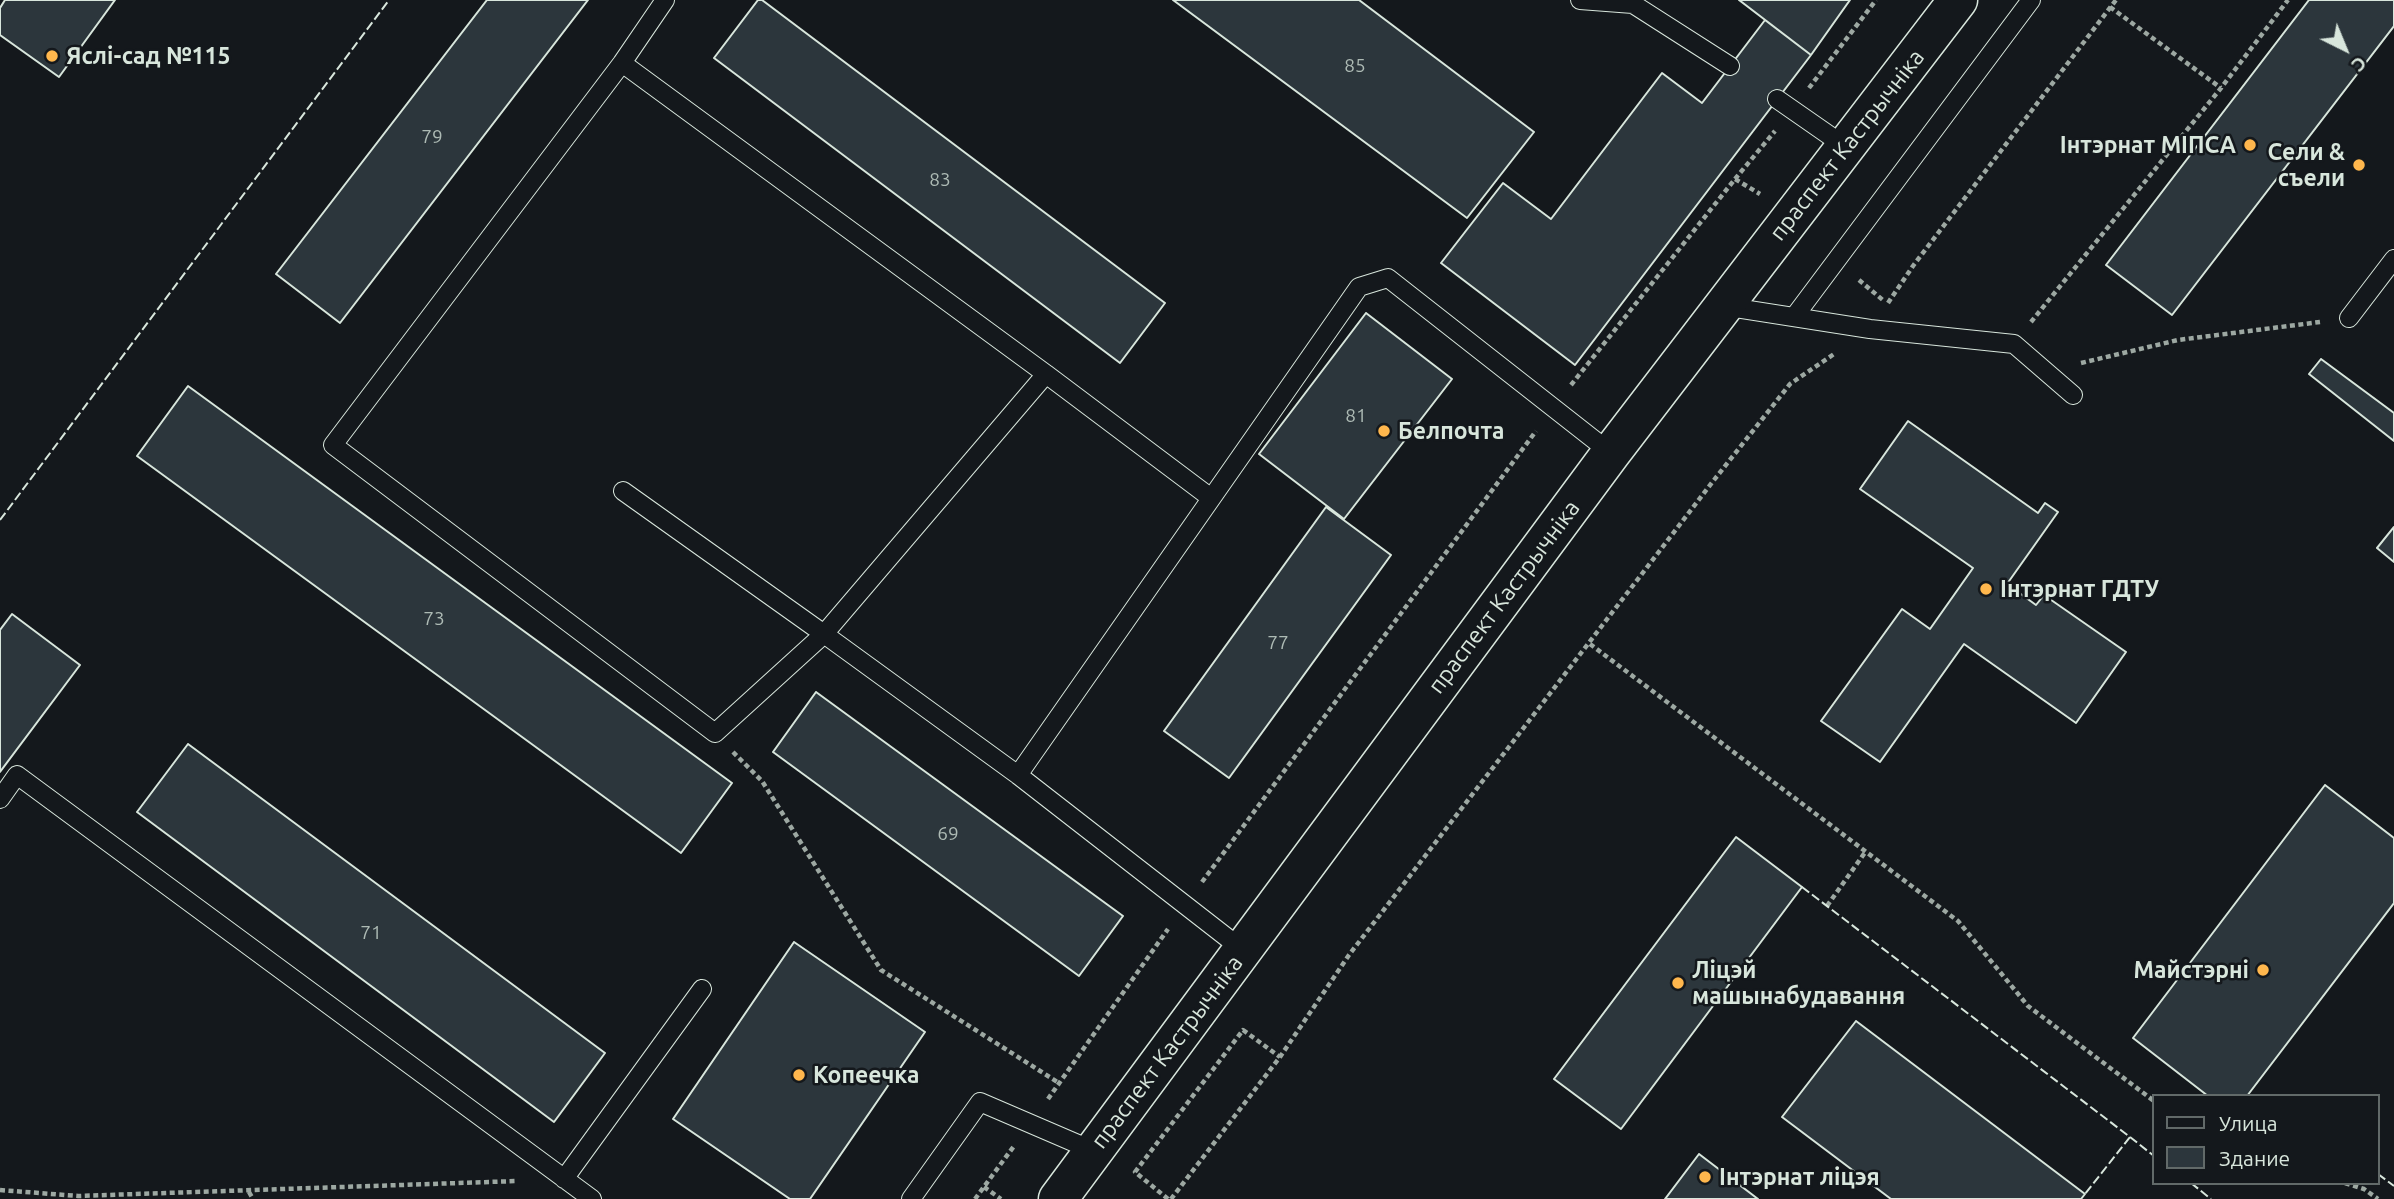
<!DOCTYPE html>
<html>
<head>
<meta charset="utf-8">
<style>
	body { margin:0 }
	#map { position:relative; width:2394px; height:1199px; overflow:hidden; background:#14181c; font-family:Ubuntu,sans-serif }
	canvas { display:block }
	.legend { position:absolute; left:2152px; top:1094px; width:228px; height:91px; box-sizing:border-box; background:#14181c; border:2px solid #626a69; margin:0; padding:9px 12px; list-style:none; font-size:21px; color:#d8e6dc }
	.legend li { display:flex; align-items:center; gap:14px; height:35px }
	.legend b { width:35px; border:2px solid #626a69 }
	.north { position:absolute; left:2310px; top:14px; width:70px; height:70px; -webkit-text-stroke:5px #14181c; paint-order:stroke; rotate:137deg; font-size:19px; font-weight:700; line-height:28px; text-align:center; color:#d8e6dc }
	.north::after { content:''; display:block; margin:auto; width:24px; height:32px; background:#d8e6dc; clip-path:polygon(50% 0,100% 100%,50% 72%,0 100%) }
</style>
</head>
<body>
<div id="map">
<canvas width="2394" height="1199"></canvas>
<ul class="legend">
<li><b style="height:9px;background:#14181c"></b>Улица</li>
<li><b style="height:19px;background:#2c363c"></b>Здание</li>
</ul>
<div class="north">С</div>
</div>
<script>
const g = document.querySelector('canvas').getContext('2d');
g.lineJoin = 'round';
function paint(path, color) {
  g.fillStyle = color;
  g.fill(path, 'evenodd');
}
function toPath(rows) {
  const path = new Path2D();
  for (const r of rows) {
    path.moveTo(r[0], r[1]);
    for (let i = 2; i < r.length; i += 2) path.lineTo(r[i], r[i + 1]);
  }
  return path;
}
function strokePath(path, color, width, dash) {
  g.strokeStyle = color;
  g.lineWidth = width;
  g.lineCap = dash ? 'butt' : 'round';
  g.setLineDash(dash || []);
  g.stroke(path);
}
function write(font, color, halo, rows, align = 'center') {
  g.font = font + ' Ubuntu,sans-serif';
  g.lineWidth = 5;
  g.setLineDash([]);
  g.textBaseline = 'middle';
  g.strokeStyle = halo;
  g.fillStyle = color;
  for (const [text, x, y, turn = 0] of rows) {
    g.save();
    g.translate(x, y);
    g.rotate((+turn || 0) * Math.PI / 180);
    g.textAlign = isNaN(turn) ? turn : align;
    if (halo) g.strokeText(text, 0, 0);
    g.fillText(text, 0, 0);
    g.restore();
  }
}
const building = toPath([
	[5,0,115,0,59,77,0,35,0,8,5,0],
	[487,0,588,0,340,323,276,274,487,0],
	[758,0,762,0,1165,303,1120,363,714,58,758,0],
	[1173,0,1359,0,1534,132,1467,218,1173,0],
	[1739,0,1850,0,1811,55,1739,0],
	[2309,0,2394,0,2394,26,2172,315,2106,265,2309,0],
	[1765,20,1811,55,1575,365,1441,263,1503,183,1551,219,1662,73,1702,103,1765,20],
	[1366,313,1452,379,1344,519,1259,454,1366,313],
	[2321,359,2394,413,2394,441,2309,374,2321,359],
	[188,386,732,783,681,853,137,456,188,386],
	[1908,421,2038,513,2045,503,2058,512,2007,584,2036,605,2044,595,2126,652,2076,723,1964,644,1880,762,1821,721,1902,609,1930,629,1973,568,1860,489,1908,421],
	[1326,507,1391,555,1229,778,1164,731,1326,507],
	[2394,527,2394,562,2377,548,2394,527],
	[12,614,80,665,0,772,0,630,12,614],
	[816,692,1123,916,1079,976,773,752,816,692],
	[188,744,605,1053,554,1122,137,812,188,744],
	[2325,785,2394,838,2394,903,2247,1096,2208,1096,2133,1038,2325,785],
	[1736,837,1802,887,1621,1129,1554,1079,1736,837],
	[794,942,925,1032,810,1199,790,1199,673,1119,794,942],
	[1856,1021,2085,1194,2081,1199,1891,1199,1782,1117,1856,1021],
	[1699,1154,1758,1199,1665,1199,1699,1154]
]);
const path = toPath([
	[2110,7,2221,88],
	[1809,88,1876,0],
	[1735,179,1775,131],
	[1859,280,1884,301],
	[1888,303,1913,266,2116,0],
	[2031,322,2221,88,2288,0],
	[2081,363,2178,340,2320,322],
	[1571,385,1735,179,1760,194],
	[1590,644,1958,921,2028,1006,2154,1101],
	[733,752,762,781,881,970,1059,1083],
	[1202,882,1536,431],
	[1827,906,1866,851],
	[1048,1099,1168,929],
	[2345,1183,2364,1189,2378,1199],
	[984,1187,1001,1199],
	[0,1190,78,1196,518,1181],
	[249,1192,253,1199],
	[975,1199,1014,1146],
	[1168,1199,1135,1172,1243,1030,1280,1057],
	[1171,1199,1280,1057,1349,955,1714,480,1790,384,1834,354]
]);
const lane = toPath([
	[665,0,622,63,333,445,715,733,824,634,1018,775,1243,950],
	[1580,0,1633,4,1730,66],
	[622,63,1046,374,824,634,623,491],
	[1777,99,1846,147],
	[1723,306,1870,329,2014,344,2073,395],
	[1794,317,2031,0],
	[2349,318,2394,259],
	[1046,374,1211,498],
	[1018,775,1359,287,1388,278,1611,453],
	[0,799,17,775,592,1199],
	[564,1179,702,989],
	[911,1199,980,1102,1094,1151]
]);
const secondary = toPath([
	[1058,1199,1611,453,1958,0]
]);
const fence = toPath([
	[0,520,389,0],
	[1802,887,2130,1137,2085,1194],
	[2130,1137,2154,1156],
	[2378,1174,2394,1186],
	[2191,1183,2211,1199]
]);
const markers = [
	[52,56,7,"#ffb74d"],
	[2250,145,7,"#ffb74d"],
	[2359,165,7,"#ffb74d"],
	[1384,431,7,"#ffb74d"],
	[1986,589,7,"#ffb74d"],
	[2263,970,7,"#ffb74d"],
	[1678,983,7,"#ffb74d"],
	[799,1075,7,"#ffb74d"],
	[1705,1177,7,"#ffb74d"]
];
const numberNames = [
	["85",1355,66],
	["79",432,137],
	["83",940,180],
	["81",1356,416],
	["73",434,619],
	["77",1278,643],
	["69",948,834],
	["71",371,933]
];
const poiNames = [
	["Яслі-сад №115",66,56],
	["Інтэрнат МІПСА",2236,145,"right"],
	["Сели &",2345,152,"right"],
	["съели",2345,178,"right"],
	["Белпочта",1398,431],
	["Інтэрнат ГДТУ",2000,589],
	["Ліцэй",1692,970],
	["машынабудавання",1692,996],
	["Майстэрні",2249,970,"right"],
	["Копеечка",813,1075],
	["Інтэрнат ліцэя",1719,1177]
];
const streetNames = [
	["праспект Кастрычніка",1847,145,-52],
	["праспект Кастрычніка",1504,597,-53],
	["праспект Кастрычніка",1167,1052,-53]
];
paint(building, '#2c363c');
strokePath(building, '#d8e6dc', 2);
strokePath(lane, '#d8e6dc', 20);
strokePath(secondary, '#d8e6dc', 41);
strokePath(path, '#9da8a2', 4.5, [5, 3.5]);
strokePath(lane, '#14181c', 18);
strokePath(secondary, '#14181c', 38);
strokePath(fence, '#d8e6dc', 2, [9, 3.5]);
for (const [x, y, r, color] of markers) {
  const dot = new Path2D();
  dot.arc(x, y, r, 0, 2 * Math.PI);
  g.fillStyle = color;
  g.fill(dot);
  strokePath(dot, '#14181c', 2.5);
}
write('19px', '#adbab4', null, numberNames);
write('bold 23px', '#d8e6dc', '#14181c', poiNames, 'left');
write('23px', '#d8e6dc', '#14181c', streetNames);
</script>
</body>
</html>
